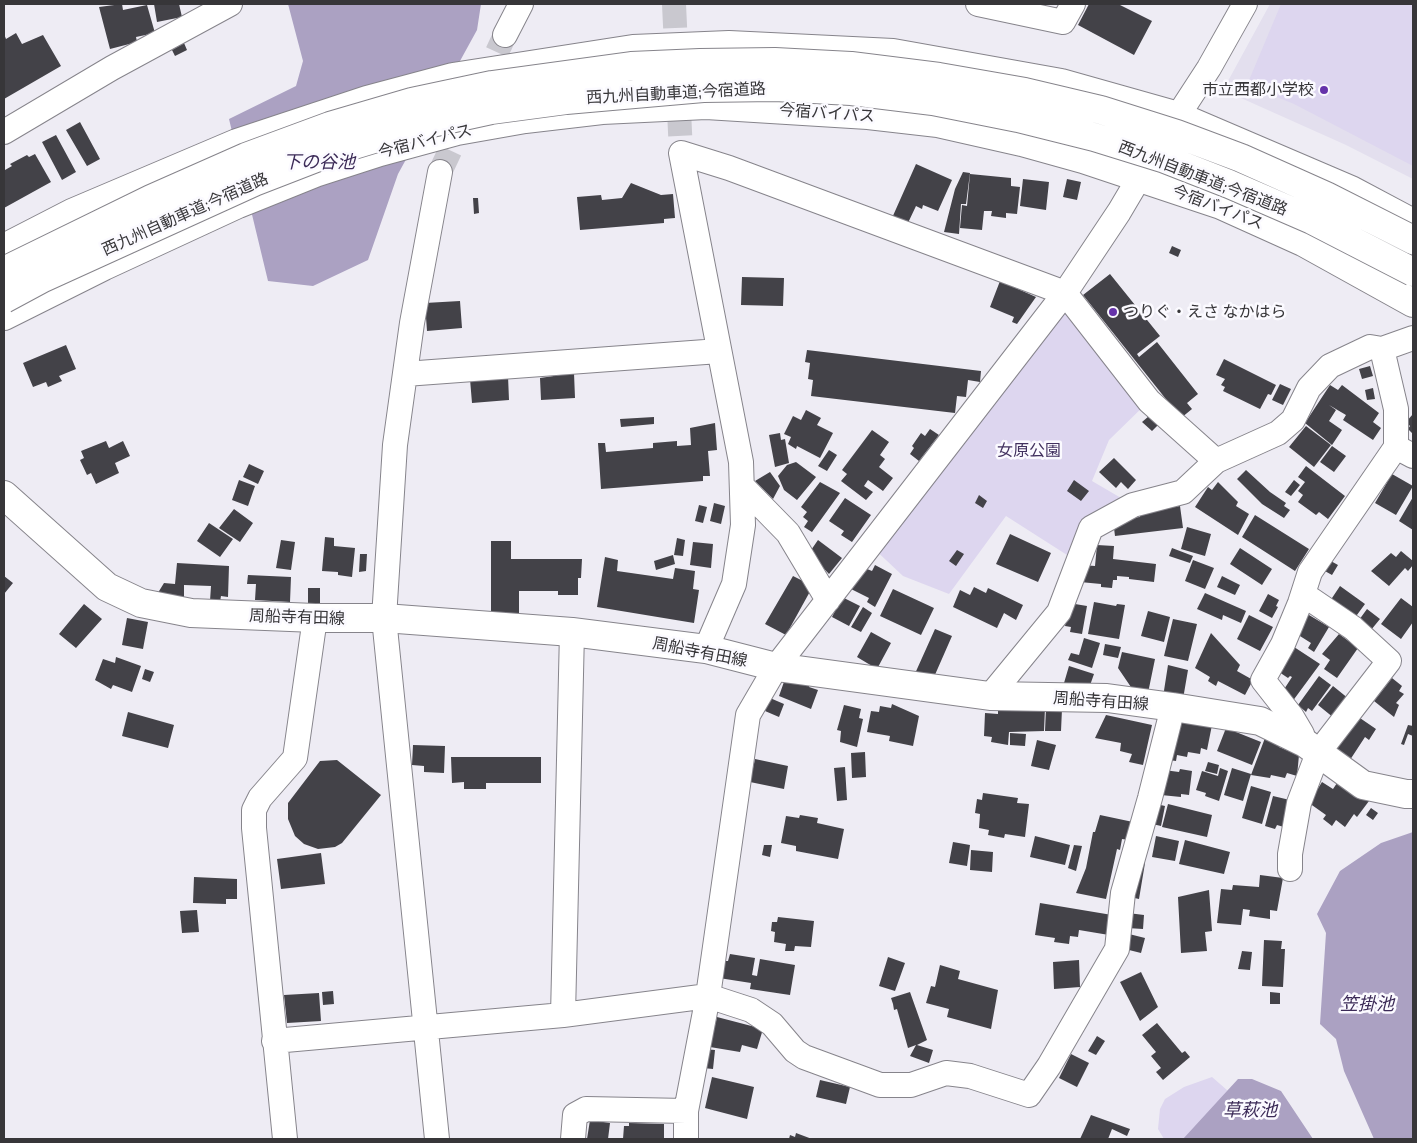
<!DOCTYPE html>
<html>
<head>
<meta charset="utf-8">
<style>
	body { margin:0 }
	#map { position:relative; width:1417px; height:1143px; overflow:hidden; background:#eeecf4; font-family:"Exo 2",sans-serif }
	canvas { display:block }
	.frame { position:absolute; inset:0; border:5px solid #373639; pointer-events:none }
</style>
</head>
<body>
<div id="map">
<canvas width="1417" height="1143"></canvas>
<div class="frame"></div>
</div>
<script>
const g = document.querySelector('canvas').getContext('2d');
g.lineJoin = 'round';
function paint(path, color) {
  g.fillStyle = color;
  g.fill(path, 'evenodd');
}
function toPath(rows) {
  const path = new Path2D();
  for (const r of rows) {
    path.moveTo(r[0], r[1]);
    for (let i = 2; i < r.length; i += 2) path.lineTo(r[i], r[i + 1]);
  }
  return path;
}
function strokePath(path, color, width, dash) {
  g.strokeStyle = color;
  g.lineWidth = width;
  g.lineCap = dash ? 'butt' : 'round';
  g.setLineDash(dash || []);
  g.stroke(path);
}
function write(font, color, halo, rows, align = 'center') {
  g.font = font + ' "Exo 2","Noto Sans JP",sans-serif';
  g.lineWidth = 5;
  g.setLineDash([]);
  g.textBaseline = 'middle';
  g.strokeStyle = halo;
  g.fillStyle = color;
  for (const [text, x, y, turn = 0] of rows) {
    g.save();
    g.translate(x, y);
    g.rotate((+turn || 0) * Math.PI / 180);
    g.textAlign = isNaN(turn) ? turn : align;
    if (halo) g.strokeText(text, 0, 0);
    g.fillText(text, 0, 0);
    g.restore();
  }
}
const built = toPath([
	[1270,4,1413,4,1413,179,1346,145,1241,98,1228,81]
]);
const green = toPath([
	[1281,4,1413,4,1413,166,1294,104,1247,85],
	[1065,293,1149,401,1109,440,1092,481,1133,505,1091,528,1078,562,1006,516,949,594,903,576,870,545],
	[1212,1077,1235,1097,1198,1139,1164,1139,1158,1129,1160,1109,1165,1099,1184,1087]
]);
const water = toPath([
	[288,4,481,4,477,30,398,174,368,260,313,286,268,281,229,119,296,86,303,61],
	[1413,832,1413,1139,1374,1139,1344,1071,1336,1039,1320,1024,1326,933,1317,914,1340,871,1381,843],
	[1238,1079,1252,1079,1281,1091,1313,1139,1183,1139]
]);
const building = toPath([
	[122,4,123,10,147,5,155,33,136,37,137,42,110,49,99,7],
	[154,4,179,4,182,17,157,22],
	[1089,4,1118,4,1152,21,1134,55,1078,25],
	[16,33,22,44,43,35,61,66,4,99,4,34,6,39],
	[184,43,187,50,175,56,172,50],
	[80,122,100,159,87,166,66,130],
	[56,135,76,172,62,180,42,142],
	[35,154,51,182,4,208,5,170,12,166,10,164,27,155,29,157],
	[916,164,952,180,938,211,923,205,922,209,916,206,907,225,892,218],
	[963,172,970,173,966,204,961,204,959,234,944,232,955,189],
	[970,174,1011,178,1011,186,1020,187,1017,214,1006,213,1006,218,991,216,992,211,984,211,982,230,960,228,962,205,967,206],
	[1023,179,1049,182,1046,210,1020,206],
	[1067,179,1081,182,1077,200,1063,197],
	[631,183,661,195,673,194,675,218,664,219,664,223,580,230,577,197,601,195,602,200,622,198],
	[473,198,478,198,479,213,474,214],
	[1172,246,1181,250,1178,257,1169,253],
	[1110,274,1160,336,1137,354,1139,357,1157,342,1198,394,1187,403,1192,409,1181,418,1083,295],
	[742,277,784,278,783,306,741,305],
	[1000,281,1036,297,1017,324,1012,322,1014,317,990,307],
	[460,301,462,328,427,331,425,303],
	[66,345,76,369,59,376,62,381,48,387,46,382,33,387,23,363],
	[807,350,981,371,980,382,968,380,966,397,957,396,955,413,811,396,813,380,808,379,810,363,805,362],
	[1224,359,1276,385,1271,395,1268,394,1260,409,1223,391,1225,387,1221,385,1225,379,1216,375],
	[1370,366,1373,376,1362,379,1359,369],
	[574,373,575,398,541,400,540,378],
	[508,376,509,400,472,403,470,379],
	[1280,384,1291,389,1283,405,1272,400],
	[1330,385,1338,390,1342,385,1379,413,1373,422,1381,428,1373,440,1343,420,1346,415,1329,405,1336,410,1329,421,1342,430,1332,445,1305,423],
	[1373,388,1375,399,1367,400,1365,390],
	[806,410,821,418,817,425,833,433,820,458,797,446,796,449,788,444,791,437,784,434,793,416,801,420],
	[1413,414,1413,434,1408,429,1410,426,1406,422],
	[1149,416,1158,425,1152,431,1142,422],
	[654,417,654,424,621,427,620,419],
	[715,423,717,450,708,451,710,476,703,476,703,481,601,489,598,443,605,443,606,452,653,448,653,443,677,441,677,446,691,445,690,428],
	[1306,426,1331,445,1314,467,1289,447],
	[930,429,939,435,919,461,910,454,914,448,912,446,921,433,925,436],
	[872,430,889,442,880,455,885,459,879,467,893,478,883,491,868,480,864,486,873,492,866,500,841,481,847,474,842,470],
	[780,433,781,440,785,439,789,463,775,467,769,435],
	[106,441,109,448,123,441,130,456,115,463,119,473,96,484,91,473,87,475,80,460,84,458,81,451],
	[1332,446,1346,456,1334,472,1320,462],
	[829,450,837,455,827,471,818,466],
	[1114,458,1136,480,1128,489,1121,482,1116,488,1099,472],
	[796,462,816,477,797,500,784,490,778,476,787,465],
	[249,464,264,471,258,484,243,477],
	[1306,466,1345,496,1328,519,1319,512,1316,515,1298,502,1303,495,1298,491,1305,482,1298,477],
	[1246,470,1270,492,1286,503,1284,506,1290,510,1284,518,1262,504,1237,479],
	[770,472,780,486,773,499,755,481],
	[1392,474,1413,486,1396,515,1375,503],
	[239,480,255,486,248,506,232,500],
	[1074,480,1089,491,1081,501,1067,491],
	[1294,480,1300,485,1291,496,1285,492],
	[820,482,840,493,812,532,804,527,808,521,803,517,807,512,801,507],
	[1218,482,1238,502,1236,506,1249,514,1238,535,1195,507,1208,487,1212,490],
	[979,495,987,501,983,508,975,503],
	[1413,497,1413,530,1399,521],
	[845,498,871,515,852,542,841,535,844,531,829,521],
	[714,503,725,506,721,524,710,521],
	[699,505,707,507,703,523,695,521],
	[1180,506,1183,528,1115,536,1113,520,1140,517,1139,511],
	[234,509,253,523,240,542,219,528],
	[1255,515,1309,549,1295,571,1242,537],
	[209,523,233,539,220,557,197,541],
	[1187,527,1211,534,1205,556,1181,549],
	[1010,534,1051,553,1038,582,996,564],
	[325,537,334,538,334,546,355,548,352,577,338,575,338,572,322,571],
	[677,538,685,540,683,556,674,555],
	[281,540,295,542,291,570,276,568],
	[818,540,842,558,829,574,809,553],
	[491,541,511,541,511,559,582,559,581,578,578,578,578,595,558,595,558,591,519,591,519,614,491,614],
	[693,542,713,544,711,568,690,565],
	[1097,545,1114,546,1113,559,1156,564,1154,582,1129,579,1129,577,1117,576,1117,580,1113,580,1112,588,1101,587,1101,584,1080,582,1082,565,1095,566],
	[1172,548,1193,556,1190,563,1169,556],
	[1240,548,1272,569,1262,585,1230,564],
	[957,550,964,554,956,566,949,561],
	[1401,551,1413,561,1413,565,1408,571,1405,568,1389,586,1371,571,1391,553,1396,557],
	[360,554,367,554,366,571,359,572],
	[673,555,675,564,656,570,654,561],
	[605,557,618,560,617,571,673,579,675,568,695,571,693,589,699,590,694,623,597,607],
	[1193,560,1214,568,1205,589,1185,581],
	[1329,560,1338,565,1332,575,1323,570],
	[177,563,229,566,228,597,221,596,220,602,210,601,211,586,184,585,184,600,156,596,164,583,175,584],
	[875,565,892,574,875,607,867,602,869,598,851,589,862,567,872,571],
	[248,575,291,577,290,602,255,600,256,584,247,584],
	[4,576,13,583,4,594],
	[793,576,813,586,786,635,765,624],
	[1222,576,1240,585,1235,595,1217,587],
	[1340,586,1365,604,1354,619,1330,601],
	[974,587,986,593,988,588,1023,605,1016,620,1004,613,997,628,953,607,960,590,970,595],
	[308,588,320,588,320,606,308,606],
	[893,589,934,608,921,635,880,616],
	[1205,593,1246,611,1241,623,1223,615,1222,620,1197,609],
	[1268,594,1279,600,1276,606,1278,607,1272,618,1259,611],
	[842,597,860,606,849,626,832,617],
	[1401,598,1413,607,1413,622,1401,639,1381,624],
	[1094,602,1116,606,1117,604,1125,605,1119,639,1088,634],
	[1069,603,1087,606,1082,634,1070,632,1071,627,1065,626],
	[84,604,102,619,76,648,59,634],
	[863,607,872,613,861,632,851,627],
	[1367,609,1380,619,1371,630,1359,620],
	[1148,611,1170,617,1164,642,1141,636],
	[1304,612,1329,627,1314,652,1308,648,1311,643,1292,631],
	[1249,615,1273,627,1260,651,1237,639],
	[127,618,148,622,143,649,122,645],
	[1173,619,1197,624,1188,661,1164,656],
	[935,629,952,636,934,677,913,678],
	[871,632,891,643,877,669,857,657],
	[1211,633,1240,665,1237,671,1253,680,1245,695,1218,681,1216,686,1208,681,1210,677,1195,668],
	[1339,634,1358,648,1337,678,1324,669,1330,660,1322,654],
	[1084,638,1100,643,1092,668,1068,660,1071,653,1079,655],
	[1105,644,1121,647,1118,658,1103,655],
	[1291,645,1320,664,1292,702,1281,694,1292,677,1290,676,1288,678,1276,670],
	[1122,652,1155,659,1148,693,1133,690,1118,668],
	[116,657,141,666,132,692,113,685,111,689,95,680,103,659,115,663],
	[1168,665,1188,670,1183,699,1163,697],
	[1069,666,1094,674,1088,691,1064,683],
	[145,669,154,672,150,682,142,679],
	[1319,676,1331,685,1312,711,1308,708,1306,712,1298,705],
	[1392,678,1402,686,1399,691,1404,694,1396,703,1399,705,1394,717,1374,701],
	[785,679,810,684,809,687,818,690,811,709,779,696],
	[1333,686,1349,699,1334,718,1318,705],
	[770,698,784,704,779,717,765,711],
	[892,704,919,716,913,746,889,741,890,736,867,732,871,711,879,712,880,706,891,708],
	[844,705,861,709,859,718,863,719,857,747,840,742,841,731,837,730],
	[998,706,1045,708,1044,731,1009,732,1008,745,991,742,992,737,984,736,985,713,998,714],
	[1046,708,1062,709,1061,731,1045,731],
	[128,712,174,725,168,748,122,736],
	[1106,715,1152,725,1143,765,1129,762,1132,754,1120,751,1121,743,1095,738],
	[1357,716,1376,729,1369,740,1365,737,1348,763,1332,753],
	[1171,717,1212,725,1207,750,1201,748,1200,754,1188,752,1187,757,1177,755,1176,761,1162,759],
	[1408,725,1413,726,1413,736,1408,734,1404,745,1401,744],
	[1226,728,1261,742,1252,765,1217,751],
	[1010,733,1026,734,1025,746,1010,745],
	[1265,738,1280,743,1279,747,1299,755,1297,776,1287,773,1285,778,1271,775,1270,778,1251,775],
	[1037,740,1056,745,1049,770,1031,766],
	[413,745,445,746,444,773,424,772,424,766,412,765],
	[865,752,866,777,852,778,851,753],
	[451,757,541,757,541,783,486,783,486,789,464,789,464,782,452,783],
	[755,759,788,766,784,789,750,782],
	[337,760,381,795,342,843,335,847,318,849,304,844,295,836,288,819,288,803,320,761],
	[1208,762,1219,765,1217,774,1205,771],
	[845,767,847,800,837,801,834,768],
	[1220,768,1228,771,1219,801,1205,796,1206,793,1196,790,1202,771,1218,776],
	[1232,768,1251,774,1243,801,1224,795],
	[1180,769,1192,771,1189,795,1181,794,1181,797,1161,795,1164,770,1179,772],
	[1339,780,1369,801,1357,817,1354,814,1345,827,1336,820,1332,826,1323,819,1326,815,1309,803,1322,782,1333,789],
	[1251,786,1271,792,1262,824,1242,818],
	[983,793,1018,798,1017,803,1029,804,1025,837,1005,834,1004,838,988,835,989,830,979,828,980,814,975,813,977,799,982,800],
	[1273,796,1294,801,1287,828,1277,825,1275,829,1265,826],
	[1152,803,1165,806,1161,826,1148,823],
	[1168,804,1212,815,1207,837,1162,827],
	[1371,808,1378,813,1373,820,1366,815],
	[800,815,818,818,817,823,844,829,838,859,796,851,796,846,781,843,786,816,799,818],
	[1100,815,1133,822,1129,840,1122,839,1120,850,1117,849,1106,899,1076,893,1086,868,1093,832,1095,832],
	[1035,836,1070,845,1065,865,1030,857],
	[1156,836,1179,841,1175,861,1152,857],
	[1185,840,1230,852,1224,874,1179,864],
	[953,842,970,845,967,866,949,863],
	[764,845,772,845,770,857,762,855],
	[1074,845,1082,846,1076,871,1068,868],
	[971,850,993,852,992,872,970,870],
	[321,853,325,884,281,889,277,859],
	[1137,861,1145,863,1139,899,1130,897],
	[1260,875,1283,878,1277,911,1270,910,1270,919,1249,916,1250,910,1243,909,1241,925,1217,923,1221,889,1232,890,1233,885,1259,887],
	[194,877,237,879,237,899,226,899,226,904,193,903],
	[1209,890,1212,931,1205,932,1207,951,1181,953,1178,897],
	[1040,903,1112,915,1109,935,1079,930,1078,937,1070,936,1069,944,1054,942,1055,938,1035,935],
	[197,910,199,932,182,933,180,911],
	[1128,913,1144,915,1143,929,1127,928],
	[778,917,814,921,811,947,795,946,794,951,785,951,786,944,774,942,775,932,771,931,772,922,777,922],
	[1125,933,1145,938,1141,953,1121,948],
	[1264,940,1282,941,1281,949,1285,949,1283,987,1262,986],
	[1242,951,1252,952,1250,970,1238,969],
	[730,954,755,958,752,975,757,976,760,959,795,965,790,995,750,989,751,983,719,978,722,961,728,961],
	[888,957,905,963,895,991,879,986],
	[1079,960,1080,987,1054,989,1053,962],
	[940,965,960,971,958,979,998,990,991,1029,947,1017,949,1009,926,1003,931,986,935,987],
	[1141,972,1158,1007,1140,1021,1120,982],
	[333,991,334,1004,323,1005,322,992],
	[910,992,927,1040,917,1045,933,1050,929,1063,910,1056,916,1045,908,1048,897,1009,894,1010,893,1004,891,998],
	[1270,992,1280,993,1280,1004,1270,1004],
	[319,993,321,1021,287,1023,284,995],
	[717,1017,763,1029,757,1049,742,1045,740,1052,710,1047],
	[1157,1023,1182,1053,1185,1051,1190,1057,1163,1080,1156,1072,1161,1068,1151,1056,1156,1052,1142,1035],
	[1097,1036,1105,1041,1096,1055,1088,1051],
	[704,1049,715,1050,713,1069,703,1068],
	[1071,1054,1089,1063,1077,1087,1059,1078],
	[712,1077,754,1087,747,1119,705,1108],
	[820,1080,850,1087,846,1104,816,1097],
	[1091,1115,1130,1129,1127,1136,1112,1129,1108,1139,1080,1139],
	[590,1120,610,1123,608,1139,587,1139],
	[629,1123,664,1124,664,1139,623,1139,624,1126,629,1126],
	[796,1133,812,1139,789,1139,790,1135,795,1137]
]);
const minorTunnel = toPath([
	[674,4,681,153],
	[482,85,505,35],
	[440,172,466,117]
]);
const minor = toPath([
	[978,4,1063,22,1073,4],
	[505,35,521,4],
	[1168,131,1209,68,1245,4],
	[4,132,112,68,230,4],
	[1382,349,1413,338],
	[405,374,719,351],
	[742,486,788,533,828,600],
	[706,649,734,584,743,525,741,462,681,153,729,168,1065,293,1149,401,1216,461],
	[990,696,1059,612,1091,528,1133,505,1183,492,1216,461,1278,433,1293,420,1309,388,1330,366,1370,347,1382,349,1396,409,1396,447,1413,456],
	[1299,740,1302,734,1292,717,1263,680,1283,644,1300,603,1310,572,1396,447],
	[1290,869,1290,854,1299,803,1318,753,1389,661,1353,628,1303,594],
	[563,1015,572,632],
	[274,1041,563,1015,708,996,751,1010,772,1024,795,1051,804,1057,880,1085,911,1085,946,1073,970,1076,1029,1095,1049,1066,1117,949,1123,893,1150,798,1173,707],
	[285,1139,254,828,254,810,260,798,295,758,315,618],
	[437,1139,384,618,395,445,412,323,440,172],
	[573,1139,575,1115,586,1109,686,1111],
	[686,1139,686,1111,708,996,748,715,776,667,1065,293,1119,212,1148,163]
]);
const major = toPath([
	[4,495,107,587,141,603,191,613,315,618,384,618,572,632,706,649,776,667,990,696,1107,698,1173,707,1260,721,1305,743,1363,785,1406,794,1413,794]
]);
const highway = toPath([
	[4,248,72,213,237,143,367,100,453,77,633,49,729,45,893,53,1061,83,1178,116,1351,190,1413,223],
	[4,316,104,266,238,204,315,173,380,152,457,131,525,119,602,110,706,105,868,115,938,123,1022,142,1083,159,1221,205,1303,242,1413,303]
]);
const highwayBridge = toPath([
	[4,271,151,199,246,157,330,126,412,102,492,85,631,66,700,63,775,62,851,66,939,77,1025,92,1101,110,1177,134,1241,158,1326,196,1413,240],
	[4,299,43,278,254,182,334,151,413,127,491,110,566,100,703,88,775,87,851,91,933,101,1018,118,1094,137,1165,159,1229,184,1312,220,1413,272]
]);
const markers = [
	[1324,90,5,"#63a"],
	[1113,312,5,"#63a"]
];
const poiNames = [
	["市立西都小学校",1314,90],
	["つりぐ・えさ なかはら",1123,312,"left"]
];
const streetNames = [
	["西九州自動車道;今宿道路",676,93,-3],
	["今宿バイパス",827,113,4],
	["今宿バイパス",425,141,-14],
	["西九州自動車道;今宿道路",1203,178,21],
	["今宿バイパス",1218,207,21],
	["西九州自動車道;今宿道路",185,214,-24],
	["周船寺有田線",297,617,2],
	["周船寺有田線",700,652,11],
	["周船寺有田線",1101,701,4]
];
const parkNames = [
	["女原公園",1029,451]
];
const waterNames = [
	["下の谷池",319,162],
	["笠掛池",1367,1004],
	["草萩池",1250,1110]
];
paint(built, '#e3dfee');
paint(green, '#ddd6ef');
paint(water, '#aba1c2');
paint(building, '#434248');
strokePath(minorTunnel, '#c9c8cf', 24, [24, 12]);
strokePath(minor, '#86848b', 26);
strokePath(major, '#86848b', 30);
strokePath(highway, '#86848b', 30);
strokePath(minor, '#fff', 24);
strokePath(major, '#fff', 28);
strokePath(highway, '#fff', 28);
strokePath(highwayBridge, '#86848b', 30, []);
strokePath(highwayBridge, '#fff', 28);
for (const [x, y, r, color] of markers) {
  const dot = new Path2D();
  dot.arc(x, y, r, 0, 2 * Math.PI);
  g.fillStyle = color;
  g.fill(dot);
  strokePath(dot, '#fbfaff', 2);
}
write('16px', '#373639', '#fbfaff', poiNames, 'right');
write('16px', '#373639', '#fbfaff', streetNames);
write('16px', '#42315f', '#fbfaff', parkNames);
write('italic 18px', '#3b2a57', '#fbfaff', waterNames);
</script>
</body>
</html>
